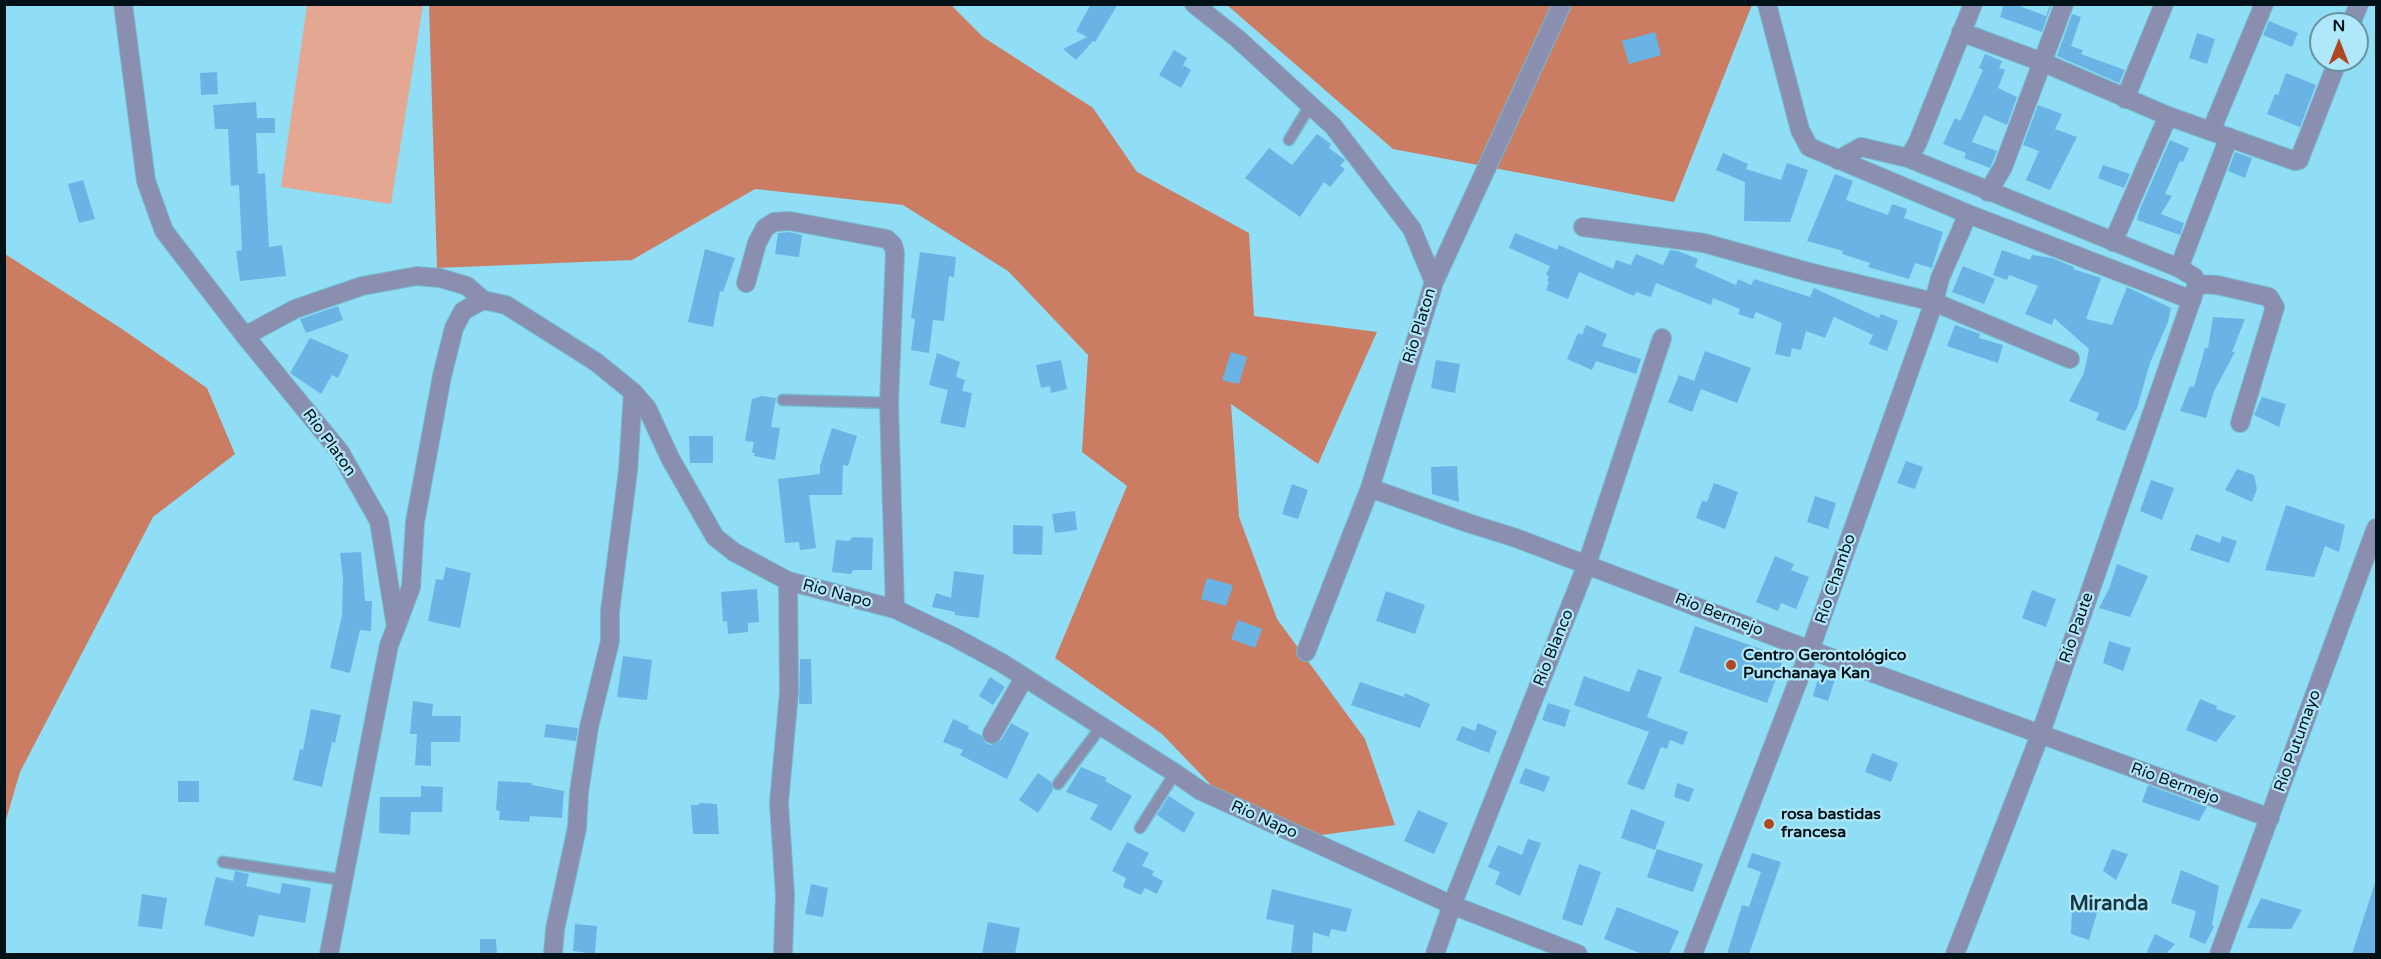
<!DOCTYPE html>
<html>
<head>
<meta charset="utf-8">
<style>
	body { margin:0 }
	#map { position:relative; width:2381px; height:959px; overflow:hidden; background:#8fdef6; font-family:"Varela Round",sans-serif }
	canvas { display:block }
	.frame { position:absolute; inset:0; border:6px solid #001218; pointer-events:none }
	.north { position:absolute; left:2309px; top:12px; width:60px; height:60px; box-sizing:border-box; background:#afe8fa; border:2px solid #6992a0; border-radius:50%; rotate:0deg; font-size:16px; font-weight:700; line-height:24px; text-align:center; color:#001218 }
	.north::after { content:''; display:block; margin:auto; width:21px; height:27px; background:#af4822; clip-path:polygon(50% 0,100% 100%,50% 72%,0 100%) }
</style>
</head>
<body>
<div id="map">
<canvas width="2381" height="959"></canvas>
<div class="frame"></div>
<div class="north">N</div>
</div>
<script>
const g = document.querySelector('canvas').getContext('2d');
g.lineJoin = 'round';
function paint(path, color) {
  g.fillStyle = color;
  g.fill(path, 'evenodd');
}
function toPath(rows) {
  const path = new Path2D();
  for (const r of rows) {
    path.moveTo(r[0], r[1]);
    for (let i = 2; i < r.length; i += 2) path.lineTo(r[i], r[i + 1]);
  }
  return path;
}
function strokePath(path, color, width, dash) {
  g.strokeStyle = color;
  g.lineWidth = width;
  g.lineCap = dash ? 'butt' : 'round';
  g.setLineDash(dash || []);
  g.stroke(path);
}
function write(font, color, halo, rows, align = 'center') {
  g.font = font + ' "Varela Round",sans-serif';
  g.lineWidth = 4.5;
  g.setLineDash([]);
  g.textBaseline = 'middle';
  g.strokeStyle = halo;
  g.fillStyle = color;
  for (const [text, x, y, turn = 0] of rows) {
    g.save();
    g.translate(x, y);
    g.rotate((+turn || 0) * Math.PI / 180);
    g.textAlign = isNaN(turn) ? turn : align;
    if (halo) g.strokeText(text, 0, 0);
    g.fillText(text, 0, 0);
    g.restore();
  }
}
const green = toPath([
	[307,5,423,5,391,204,281,187]
]);
const forest = toPath([
	[429,5,951,5,983,37,1093,108,1137,172,1249,233,1254,316,1377,332,1318,464,1231,404,1239,517,1277,619,1365,739,1395,825,1285,840,1213,787,1162,734,1055,658,1127,486,1082,452,1088,355,1008,271,903,205,755,189,632,260,437,268],
	[1227,5,1752,5,1674,202,1393,149],
	[5,254,122,329,207,388,235,454,153,517,20,772,5,823]
]);
const building = toPath([
	[1091,4,1118,4,1095,42,1093,41,1076,60,1063,49,1087,37,1076,31],
	[2004,4,2014,4,2046,16,2050,5,2051,6,2042,32,2000,17],
	[2072,14,2081,17,2071,46,2083,50,2081,54,2125,70,2119,83,2057,56],
	[2269,21,2298,33,2292,47,2263,35],
	[1655,32,1661,55,1629,64,1622,41],
	[2197,33,2215,39,2207,64,2189,58],
	[1174,50,1187,58,1183,65,1191,70,1181,88,1159,75],
	[1985,54,2002,61,1999,68,2005,70,1998,88,2017,97,2007,125,1984,115,1972,142,1997,151,1990,168,1964,158,1966,153,1943,144,1955,118,1960,121,1983,70,1979,68],
	[217,72,218,94,201,95,200,73],
	[2286,73,2316,85,2300,127,2267,114,2275,94,2278,95],
	[256,102,257,118,275,118,275,133,256,133,258,174,265,173,269,247,282,245,286,276,240,281,236,251,242,250,239,185,231,186,228,129,215,129,213,105],
	[2038,105,2062,114,2055,129,2077,137,2050,190,2026,180,2039,151,2023,145],
	[1317,134,1331,144,1329,148,1345,160,1340,166,1345,169,1330,187,1324,182,1300,217,1245,178,1269,148,1292,165],
	[2170,140,2189,148,2183,162,2180,161,2165,194,2172,196,2161,214,2184,223,2180,235,2137,220,2140,209],
	[2235,152,2252,158,2245,178,2228,171],
	[1723,153,1748,164,1746,169,1781,180,1787,163,1808,170,1790,222,1744,221,1745,182,1716,170],
	[2103,165,2130,174,2124,188,2098,178],
	[1835,174,1853,181,1846,200,1888,215,1892,204,1907,209,1904,218,1943,232,1932,268,1915,263,1909,279,1868,267,1870,263,1842,254,1843,251,1807,241],
	[83,180,95,219,79,223,68,184],
	[789,232,802,235,799,257,775,254,778,233],
	[1515,233,1557,250,1559,245,1613,269,1616,260,1631,265,1636,254,1663,265,1670,250,1678,251,1698,259,1695,267,1736,285,1738,279,1751,285,1754,279,1810,297,1814,288,1879,318,1881,314,1898,321,1887,351,1869,344,1873,335,1834,317,1825,338,1806,331,1801,350,1792,348,1790,357,1775,354,1782,323,1756,312,1753,319,1738,314,1740,309,1713,298,1711,305,1656,283,1651,297,1636,292,1634,296,1579,272,1568,299,1546,290,1549,282,1547,281,1549,276,1546,275,1550,266,1509,248],
	[705,249,735,258,723,292,720,291,713,327,688,322],
	[2002,250,2030,260,2032,255,2052,258,2074,267,2073,269,2101,278,2086,319,2112,325,2127,287,2171,308,2168,322,2150,363,2137,408,2125,431,2096,420,2099,413,2069,401,2084,373,2089,349,2054,318,2052,325,2025,314,2038,286,2009,275,2007,280,1993,275],
	[920,252,956,257,954,277,949,276,944,321,933,320,929,353,911,350,915,319,911,318],
	[1963,266,1995,279,1984,304,1952,292],
	[338,306,343,320,306,333,300,319],
	[2213,317,2245,319,2232,352,2235,352,2214,391,2206,418,2180,411,2190,386,2194,387,2205,348,2208,348],
	[1586,325,1607,334,1602,346,1641,359,1636,374,1596,361,1592,370,1567,359,1578,333,1582,335],
	[1955,325,1980,334,1979,338,2003,345,1998,363,1947,346],
	[310,338,349,355,338,378,332,375,321,394,290,373],
	[1705,351,1751,368,1737,403,1701,389,1692,412,1668,402,1679,375,1694,381],
	[1231,352,1247,357,1239,384,1222,380],
	[937,353,960,362,956,377,965,380,962,391,972,393,965,428,940,423,948,390,929,385],
	[1061,360,1067,389,1051,393,1050,386,1041,388,1036,365],
	[1436,360,1460,364,1455,393,1431,388],
	[762,396,776,398,771,427,780,428,775,460,754,456,755,453,752,453,754,442,745,441,752,399],
	[2262,397,2286,404,2279,427,2254,415],
	[832,428,857,436,848,466,843,465,842,495,809,495,816,548,800,550,799,542,785,543,778,479,820,474,820,466],
	[689,436,713,436,713,463,690,463],
	[1906,461,1923,467,1915,489,1897,483],
	[1457,466,1459,502,1432,494,1431,467],
	[2237,469,2254,475,2257,489,2252,502,2225,490],
	[2151,480,2174,488,2162,520,2140,511],
	[1714,483,1738,492,1725,529,1696,518,1702,501,1707,502],
	[1292,484,1308,490,1298,519,1282,514],
	[1815,496,1836,503,1828,529,1807,522],
	[2286,505,2345,525,2339,552,2325,546,2314,577,2265,570],
	[1075,511,1077,530,1055,533,1052,514],
	[1013,525,1043,526,1042,555,1013,554],
	[2196,534,2220,543,2222,536,2237,541,2229,563,2190,550],
	[853,537,873,538,872,570,853,570,851,574,832,572,836,540,849,541],
	[361,552,365,601,372,601,371,631,360,630,350,673,330,668,342,616,343,578,340,553],
	[1775,556,1794,564,1791,570,1809,577,1796,609,1781,603,1778,611,1756,602],
	[2117,564,2148,576,2130,617,2099,608,2109,589],
	[446,567,471,573,460,628,428,621,436,579,443,580],
	[954,571,984,575,979,618,955,615,955,612,932,607,936,593,951,598],
	[1207,578,1233,585,1226,606,1201,599],
	[757,589,759,622,748,623,748,632,728,634,727,621,723,622,721,592],
	[2032,590,2056,599,2046,627,2022,618],
	[1386,591,1425,605,1415,634,1376,621],
	[1238,620,1262,629,1255,648,1231,639],
	[1695,626,1784,657,1767,703,1679,672],
	[2109,641,2131,648,2123,671,2103,663],
	[623,656,652,660,647,700,617,697],
	[800,659,811,659,812,704,799,704],
	[1638,669,1662,677,1647,717,1688,732,1683,745,1670,740,1667,749,1661,747,1644,790,1627,784,1649,732,1574,705,1584,676,1629,692],
	[1820,672,1836,676,1828,701,1813,696],
	[990,677,1005,687,993,705,979,696],
	[1360,682,1404,697,1405,693,1430,704,1420,728,1351,705],
	[2200,699,2217,706,2216,709,2236,716,2216,742,2186,730],
	[413,701,433,704,432,716,461,716,460,742,431,742,431,766,415,765,417,734,410,734],
	[1548,703,1570,710,1565,727,1542,720],
	[311,709,341,715,335,743,332,742,322,787,293,780,300,749,303,750],
	[953,719,969,726,968,729,981,735,986,743,991,745,1001,740,1011,723,1029,733,1007,779,960,755,963,750,943,742],
	[1478,723,1497,731,1489,753,1456,740,1462,726,1475,731],
	[546,724,578,728,576,741,544,737],
	[1872,753,1898,763,1891,782,1865,772],
	[1081,767,1107,778,1105,781,1132,796,1111,831,1090,819,1098,805,1066,792],
	[1525,768,1550,777,1544,792,1519,783],
	[1038,773,1051,782,1053,790,1038,813,1019,800],
	[178,781,199,781,199,802,178,802],
	[498,781,532,783,532,785,564,791,562,818,530,816,529,822,499,820,500,811,496,810],
	[1677,783,1694,789,1689,802,1674,797],
	[2148,785,2207,807,2199,821,2142,802],
	[421,786,443,787,442,812,411,812,410,835,379,833,380,797,421,797],
	[1169,796,1195,813,1184,833,1157,815],
	[699,803,717,804,719,834,693,834,691,805,699,805],
	[1631,809,1665,822,1655,850,1621,838],
	[1418,810,1448,823,1434,854,1404,841],
	[1528,839,1541,843,1520,896,1495,884,1500,872,1488,867,1498,845,1522,855],
	[1127,842,1149,853,1142,866,1154,871,1152,875,1163,881,1157,894,1145,888,1141,895,1123,887,1126,878,1112,871],
	[1657,849,1703,864,1693,892,1647,877],
	[2112,849,2128,854,2116,880,2103,871],
	[1752,853,1781,862,1749,954,1727,954,1742,905,1749,907,1761,872,1747,867],
	[1579,864,1601,872,1582,926,1562,919],
	[2181,870,2219,886,2212,925,2214,927,2205,944,2189,937,2196,911,2171,903],
	[235,871,249,874,246,886,280,894,282,883,311,888,305,923,259,915,254,937,204,925,216,877,233,881],
	[2375,883,2376,883,2376,954,2352,954],
	[811,884,828,888,823,917,805,914],
	[1272,889,1352,909,1346,932,1331,929,1329,937,1313,932,1312,954,1291,954,1294,925,1266,919],
	[142,894,167,898,162,929,138,926],
	[2261,898,2302,910,2291,929,2247,928],
	[2072,905,2098,909,2089,940,2071,934],
	[1617,907,1679,931,1669,954,1642,954,1604,939],
	[988,922,1020,928,1015,954,982,954],
	[575,924,597,926,595,954,573,951],
	[2155,934,2175,944,2166,954,2146,954],
	[480,939,496,939,497,954,480,954]
]);
const service = toPath([
	[1289,140,1311,104],
	[783,400,889,403],
	[1058,784,1101,727],
	[1140,828,1175,773],
	[223,862,343,880]
]);
const minor = toPath([
	[123,4,146,181,164,231,245,336,340,452,379,521,396,627,389,645,376,711,329,954],
	[1194,4,1238,39,1333,126,1412,229,1434,282,1370,488,1306,652],
	[1767,4,1800,130,1809,147,1968,214,2192,300],
	[2351,24,2359,4],
	[1961,32,2042,62,2168,116,2295,161,2299,160,2338,60],
	[2125,99,2164,4],
	[2211,131,2264,4],
	[1838,160,1861,147,1908,158],
	[1988,192,2003,167,2064,4],
	[1583,227,1704,243,1812,273,1934,302,1940,278,1968,214],
	[2113,242,2168,116],
	[2179,268,2229,137],
	[1434,282,1562,4],
	[746,283,757,243,765,228,774,222,790,221,887,239,893,245,895,253,889,403,895,609],
	[2197,284,2217,285,2269,297,2275,307,2240,423],
	[245,336,295,309,362,286,417,276,440,278,467,286,483,300],
	[1370,488,1468,523,1516,538,1810,650,2270,818],
	[396,627,411,587,415,522,442,376,454,328,463,311,483,300,506,305,596,362,633,392,647,408,670,458,715,537,734,552,788,581,895,609,954,637,1002,663,1175,773,1201,791,1452,905,1578,954],
	[992,734,1024,678],
	[553,954,555,929,577,828,579,792,589,727,610,641,610,611,628,471,633,392],
	[783,954,785,895,779,803,789,692,788,581],
	[1435,954,1452,905,1587,564,1662,338],
	[1693,954,1810,650,1934,302,2070,359],
	[1955,954,2040,735,2197,284,2194,277,2179,268,1908,158,1917,144,1973,4],
	[2219,954,2376,528]
]);
const markers = [
	[1731,665,6,"#af4822"],
	[1769,824,6,"#af4822"]
];
const streetNames = [
	["Río Platon",1420,326,-73],
	["Río Platon",329,443,54],
	["Río Chambo",1836,579,-71],
	["Río Napo",837,594,15],
	["Río Bermejo",1719,615,21],
	["Río Paute",2077,628,-71],
	["Río Blanco",1554,648,-68],
	["Río Putumayo",2298,741,-70],
	["Río Bermejo",2175,784,20],
	["Río Napo",1264,820,24]
];
const poiNames = [
	["Centro Gerontológico",1743,656],
	["Punchanaya Kan",1743,674],
	["rosa bastidas",1781,815],
	["francesa",1781,833]
];
const quarterNames = [
	["Miranda",2109,905]
];
paint(green, '#e4a792');
paint(forest, '#ca7d63');
paint(building, '#69b4e5');
strokePath(service, '#75b9ce', 13);
strokePath(minor, '#75b9ce', 20);
strokePath(service, '#8b8faf', 10);
strokePath(minor, '#8b8faf', 18);
for (const [x, y, r, color] of markers) {
  const dot = new Path2D();
  dot.arc(x, y, r, 0, 2 * Math.PI);
  g.fillStyle = color;
  g.fill(dot);
  strokePath(dot, '#afe8fa', 2);
}
write('16px', '#001218', '#afe8fa', streetNames);
write('bold 16px', '#001218', '#afe8fa', poiNames, 'left');
write('bold 20px', '#173842', '#afe8fa', quarterNames);
</script>
</body>
</html>
